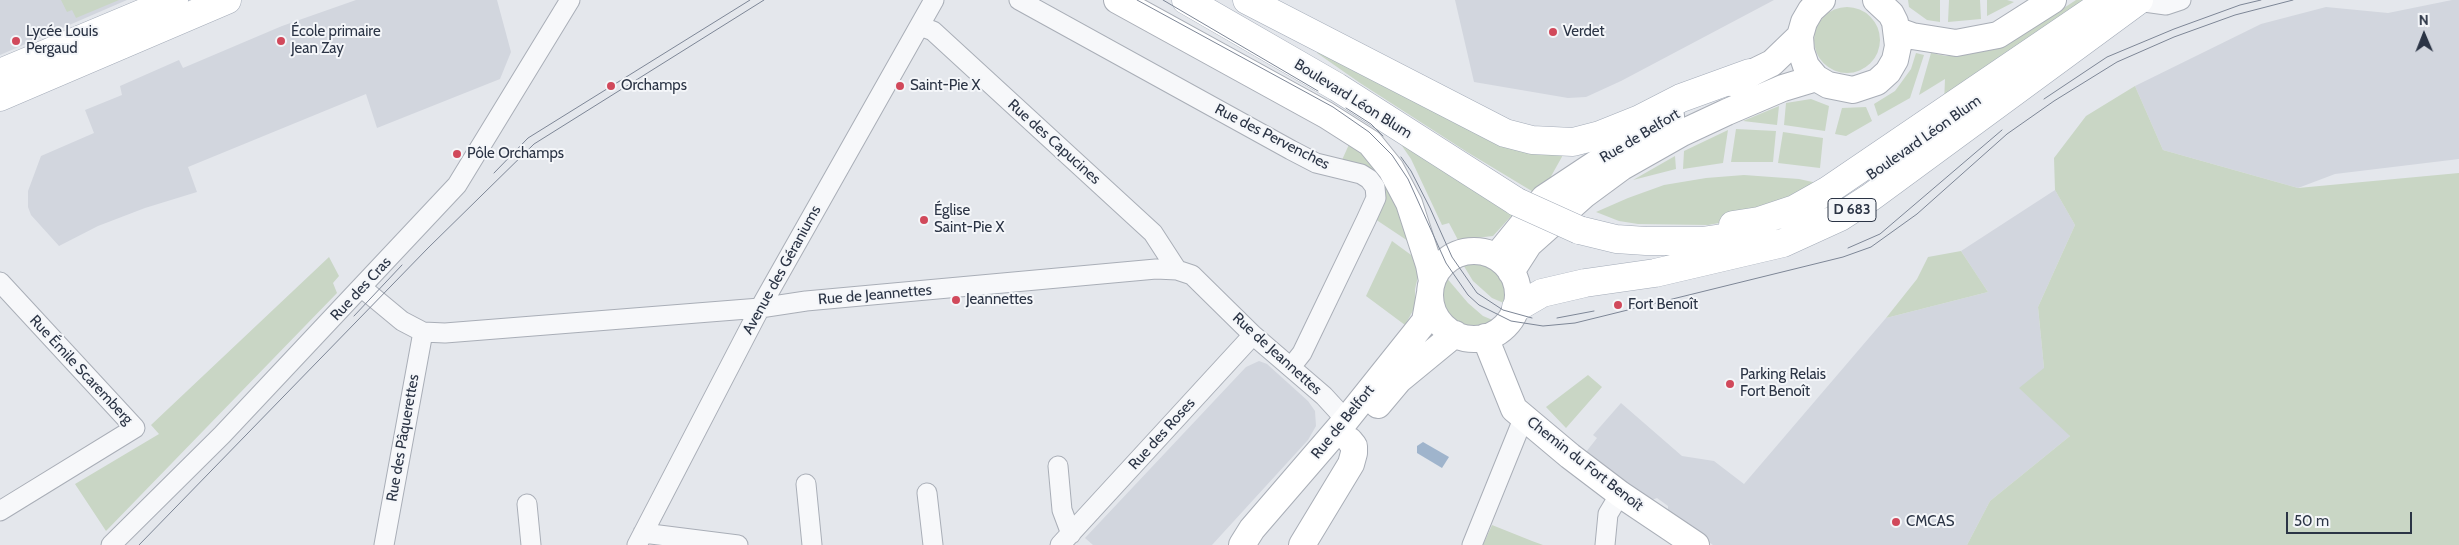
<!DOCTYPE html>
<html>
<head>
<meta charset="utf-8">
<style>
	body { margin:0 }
	#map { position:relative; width:2459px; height:545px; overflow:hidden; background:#e4e7ec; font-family:Cabin,sans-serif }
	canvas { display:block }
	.north { position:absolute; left:2399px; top:10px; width:50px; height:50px; -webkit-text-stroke:4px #f4f6f9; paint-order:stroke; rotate:359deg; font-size:14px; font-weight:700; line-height:20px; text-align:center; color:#2b3445 }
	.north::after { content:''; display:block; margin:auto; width:18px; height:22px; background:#2b3445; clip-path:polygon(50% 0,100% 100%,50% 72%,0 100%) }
	.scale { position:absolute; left:2286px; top:512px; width:126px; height:22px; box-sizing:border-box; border:2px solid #2b3445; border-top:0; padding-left:6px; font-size:15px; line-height:18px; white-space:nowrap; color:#2b3445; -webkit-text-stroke:4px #f4f6f9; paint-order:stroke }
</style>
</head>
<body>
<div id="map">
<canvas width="2459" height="545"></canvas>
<div class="north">N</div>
<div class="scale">50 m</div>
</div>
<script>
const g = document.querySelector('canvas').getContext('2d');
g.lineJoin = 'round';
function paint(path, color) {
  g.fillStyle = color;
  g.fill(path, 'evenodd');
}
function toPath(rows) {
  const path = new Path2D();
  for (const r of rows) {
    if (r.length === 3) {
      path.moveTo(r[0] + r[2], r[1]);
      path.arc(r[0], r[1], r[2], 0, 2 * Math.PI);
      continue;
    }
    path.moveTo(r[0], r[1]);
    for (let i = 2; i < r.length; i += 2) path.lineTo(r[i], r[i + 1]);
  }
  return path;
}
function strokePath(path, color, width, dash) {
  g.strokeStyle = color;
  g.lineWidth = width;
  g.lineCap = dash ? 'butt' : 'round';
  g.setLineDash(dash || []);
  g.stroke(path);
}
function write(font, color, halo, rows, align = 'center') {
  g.font = font + ' Cabin,sans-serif';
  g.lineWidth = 4;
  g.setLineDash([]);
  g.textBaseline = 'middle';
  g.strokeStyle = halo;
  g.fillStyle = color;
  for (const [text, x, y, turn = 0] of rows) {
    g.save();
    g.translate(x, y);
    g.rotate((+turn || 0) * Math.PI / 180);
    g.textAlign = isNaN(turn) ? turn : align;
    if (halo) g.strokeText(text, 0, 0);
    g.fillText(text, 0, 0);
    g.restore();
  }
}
const built = toPath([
	[0,0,127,0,0,55],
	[356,0,497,0,511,52,500,79,377,128,366,94,188,167,197,192,145,208,98,226,59,246,31,215,28,207,28,191,41,156,94,133,85,110,122,95,120,86,179,60,183,68,282,26],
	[1455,0,1774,0,1621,81,1586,97,1568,98,1474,82],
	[2452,0,2459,0,2459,159,2335,174,2298,188,2163,150,2135,86,2261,24,2326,7,2388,13],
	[2055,190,2075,225,2038,307,2044,368,2070,436,1990,501,1967,545,1713,545,1668,514,1668,506,1657,498,1649,501,1586,452,1597,438,1593,435,1621,403,1682,456,1714,461,1744,484,1886,318,1988,292,1961,251],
	[1259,361,1267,364,1308,401,1315,411,1316,426,1308,440,1212,545,1093,545,1085,538,1246,367]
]);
const green = toPath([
	[61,0,119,0,76,18,72,10,67,12],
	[1908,0,1940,0,1940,22,1927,20,1909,7],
	[1949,0,1980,0,1981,19,1948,22],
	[1987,0,2007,0,2014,2,1987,16],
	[2076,0,2098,0,1944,104,1945,79,1919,95,1931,53,1946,56,1965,55,1996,49,2032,29],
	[1847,40,33],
	[1323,47,1568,146,1540,196,1467,152,1360,83,1317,53],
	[1916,53,1924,55,1910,98,1878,116,1874,104,1895,91,1911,69],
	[2135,86,2163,150,2298,188,2459,173,2459,545,1967,545,1990,501,2070,436,2019,388,2044,368,2038,307,2075,225,2055,190,2054,158,2086,116],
	[1811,99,1829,106,1825,131,1784,125,1786,103],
	[1779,106,1777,125,1743,121],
	[1866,107,1872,121,1846,136,1835,134,1842,108],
	[1736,129,1776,131,1773,162,1731,162],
	[1728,130,1723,163,1683,169,1684,151],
	[1783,132,1823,138,1820,168,1778,163],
	[1351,140,1384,177,1411,243,1375,219,1381,206,1342,160],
	[1400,143,1514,213,1493,236,1458,240,1449,223,1442,225,1411,159],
	[1675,156,1676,169,1633,180],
	[1744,175,1799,179,1826,185,1741,219,1708,225,1638,224,1619,221,1596,212,1628,198,1664,185,1706,178],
	[1392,241,1418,260,1420,268,1415,289,1415,307,1405,325,1366,296],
	[1961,251,1988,292,1886,318,1917,279,1928,257],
	[329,257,339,276,333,283,337,293,106,531,75,484,159,434,151,425],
	[1474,260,1485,262,1501,275,1507,291,1506,304,1492,298,1473,281,1462,263],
	[1445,276,1468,303,1483,316,1495,321,1474,328,1457,324,1447,317,1440,301,1440,285],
	[1588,375,1602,387,1566,428,1546,407],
	[1492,525,1532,541,1543,545,1483,545]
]);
const water = toPath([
	[1423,442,1449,457,1442,468,1417,453,1417,446]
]);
const street = toPath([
	[1019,0,1291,150,1316,163,1361,174,1369,179,1375,187,1376,198,1366,220,1302,353,1291,367],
	[2137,1,2166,5,2181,0],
	[920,26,933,31,1153,233,1177,270],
	[0,282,135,428,0,511],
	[361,287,402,321,423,332,445,333,760,308,806,301,1156,269,1177,270,1192,275,1253,335,1324,396,1346,420],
	[1058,466,1062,510,1071,534],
	[806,484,812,545],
	[927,493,933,545],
	[527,504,531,545],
	[643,533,738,545],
	[111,545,222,435,457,185,570,0],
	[384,545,423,332],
	[637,545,760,308,934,0],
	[1060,545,1253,335],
	[1472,545,1521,424,1526,419],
	[1605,545,1608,514,1620,494]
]);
const secondary = toPath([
	[1117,0,1326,115,1370,143,1391,169,1409,203,1429,265,1432,281],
	[1822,0,1811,10,1804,22,1800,36,1801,51,1806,66,1816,78,1828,85,1853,90,1877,82,1888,72,1895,60,1898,46,1895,22,1891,14,1876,0],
	[1898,31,1912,36,1956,43,1998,35,2053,0],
	[1731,83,1772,63,1800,36],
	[1474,295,44],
	[1496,257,1544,198,1654,125,1671,116],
	[1511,272,1529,244,1584,195,1622,167,1682,133,1727,112,1783,88,1816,78],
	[1485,337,1514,409,1570,456,1620,494,1696,545],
	[1378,405,1399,380,1455,334],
	[1242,545,1252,529,1346,420,1425,321,1430,293],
	[1302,545,1351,464,1354,453,1354,446,1350,441]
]);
const primary = toPath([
	[1186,0,1337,87,1517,202],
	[1247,0,1505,133,1532,140,1573,142,1600,135,1640,119,1681,98,1750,73],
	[0,73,174,0],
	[0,97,227,0],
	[1733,225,1759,221,1795,209,1827,191,2108,0],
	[1579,230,1616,239,1646,241,1702,241,1757,233],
	[1516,308,1542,293,1585,283,1655,273,1783,243,1840,217,1871,197,2139,0]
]);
const tram = toPath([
	[1137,0,1333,107,1369,132,1392,155,1408,179,1446,263,1468,295,1479,305,1511,321,1543,326,1575,323,1843,257,1871,247,1917,214,2007,134,2054,101,2117,62,2174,37,2235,15,2293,0],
	[1163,0,1318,91],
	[2044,99,2107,57,2174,29,2240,5,2261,0],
	[1346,108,1371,124,1383,136],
	[1401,157,1411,171,1430,208,1452,257,1477,293,1503,310,1532,318],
	[494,173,528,138,750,0],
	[1848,248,1880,234,2002,130],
	[354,316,402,265],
	[1557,318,1594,311],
	[139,545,428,248,534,144,764,0]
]);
const primaryBridge = toPath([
	[1517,202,1579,230]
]);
const markers = [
	[1553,32,5,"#d1495b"],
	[16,41,5,"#d1495b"],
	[281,41,5,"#d1495b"],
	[611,86,5,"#d1495b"],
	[900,86,5,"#d1495b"],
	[457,154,5,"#d1495b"],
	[924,220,5,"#d1495b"],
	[956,300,5,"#d1495b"],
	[1618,305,5,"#d1495b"],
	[1730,384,5,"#d1495b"],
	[1896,522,5,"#d1495b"]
];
const shields = [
	[1852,210,48]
];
const shieldNames = [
	["D 683",1852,210]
];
const poiNames = [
	["Lycée Louis",26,32],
	["Pergaud",26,49],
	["École primaire",291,32],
	["Jean Zay",291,49],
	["Verdet",1563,32],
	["Orchamps",621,86],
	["Saint-Pie X",910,86],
	["Pôle Orchamps",467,154],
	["Église",934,211],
	["Saint-Pie X",934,228],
	["Jeannettes",966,300],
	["Fort Benoît",1628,305],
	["Parking Relais",1740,375],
	["Fort Benoît",1740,392],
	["CMCAS",1906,522]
];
const streetNames = [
	["Boulevard Léon Blum",1353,99,32],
	["Rue de Belfort",1640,136,-31],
	["Rue des Pervenches",1272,137,27],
	["Boulevard Léon Blum",1924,138,-35],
	["Rue des Capucines",1054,142,42],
	["Avenue des Géraniums",782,270,-61],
	["Rue des Cras",361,289,-47],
	["Rue de Jeannettes",875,295,-5],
	["Rue de Jeannettes",1277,354,42],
	["Rue Émile Scaremberg",81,370,47],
	["Rue de Belfort",1343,422,-51],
	["Rue des Roses",1162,434,-48],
	["Rue des Pâquerettes",403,438,-80],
	["Chemin du Fort Benoît",1585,464,38]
];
paint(built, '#d2d6de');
paint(green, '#c9d6c5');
paint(water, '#9fb4cc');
strokePath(street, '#a9aeb7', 21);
strokePath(secondary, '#a9aeb7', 28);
strokePath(primary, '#a3abb8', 29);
strokePath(street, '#f7f8fa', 19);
strokePath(secondary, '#fff', 26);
strokePath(primary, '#fff', 28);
strokePath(tram, '#7d8696', 1);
strokePath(primaryBridge, '#a3abb8', 29, []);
strokePath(primaryBridge, '#fff', 28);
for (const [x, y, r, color] of markers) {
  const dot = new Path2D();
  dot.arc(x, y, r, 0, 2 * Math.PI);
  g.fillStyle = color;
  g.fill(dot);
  strokePath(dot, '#f4f6f9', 2);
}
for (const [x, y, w] of shields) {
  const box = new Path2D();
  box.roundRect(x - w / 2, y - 11.5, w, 23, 4);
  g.fillStyle = '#f4f6f9';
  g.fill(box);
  strokePath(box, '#2b3445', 1);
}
write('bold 14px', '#2b3445', null, shieldNames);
write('15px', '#2b3445', '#f4f6f9', poiNames, 'left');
write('15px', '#2b3445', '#f4f6f9', streetNames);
</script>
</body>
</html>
